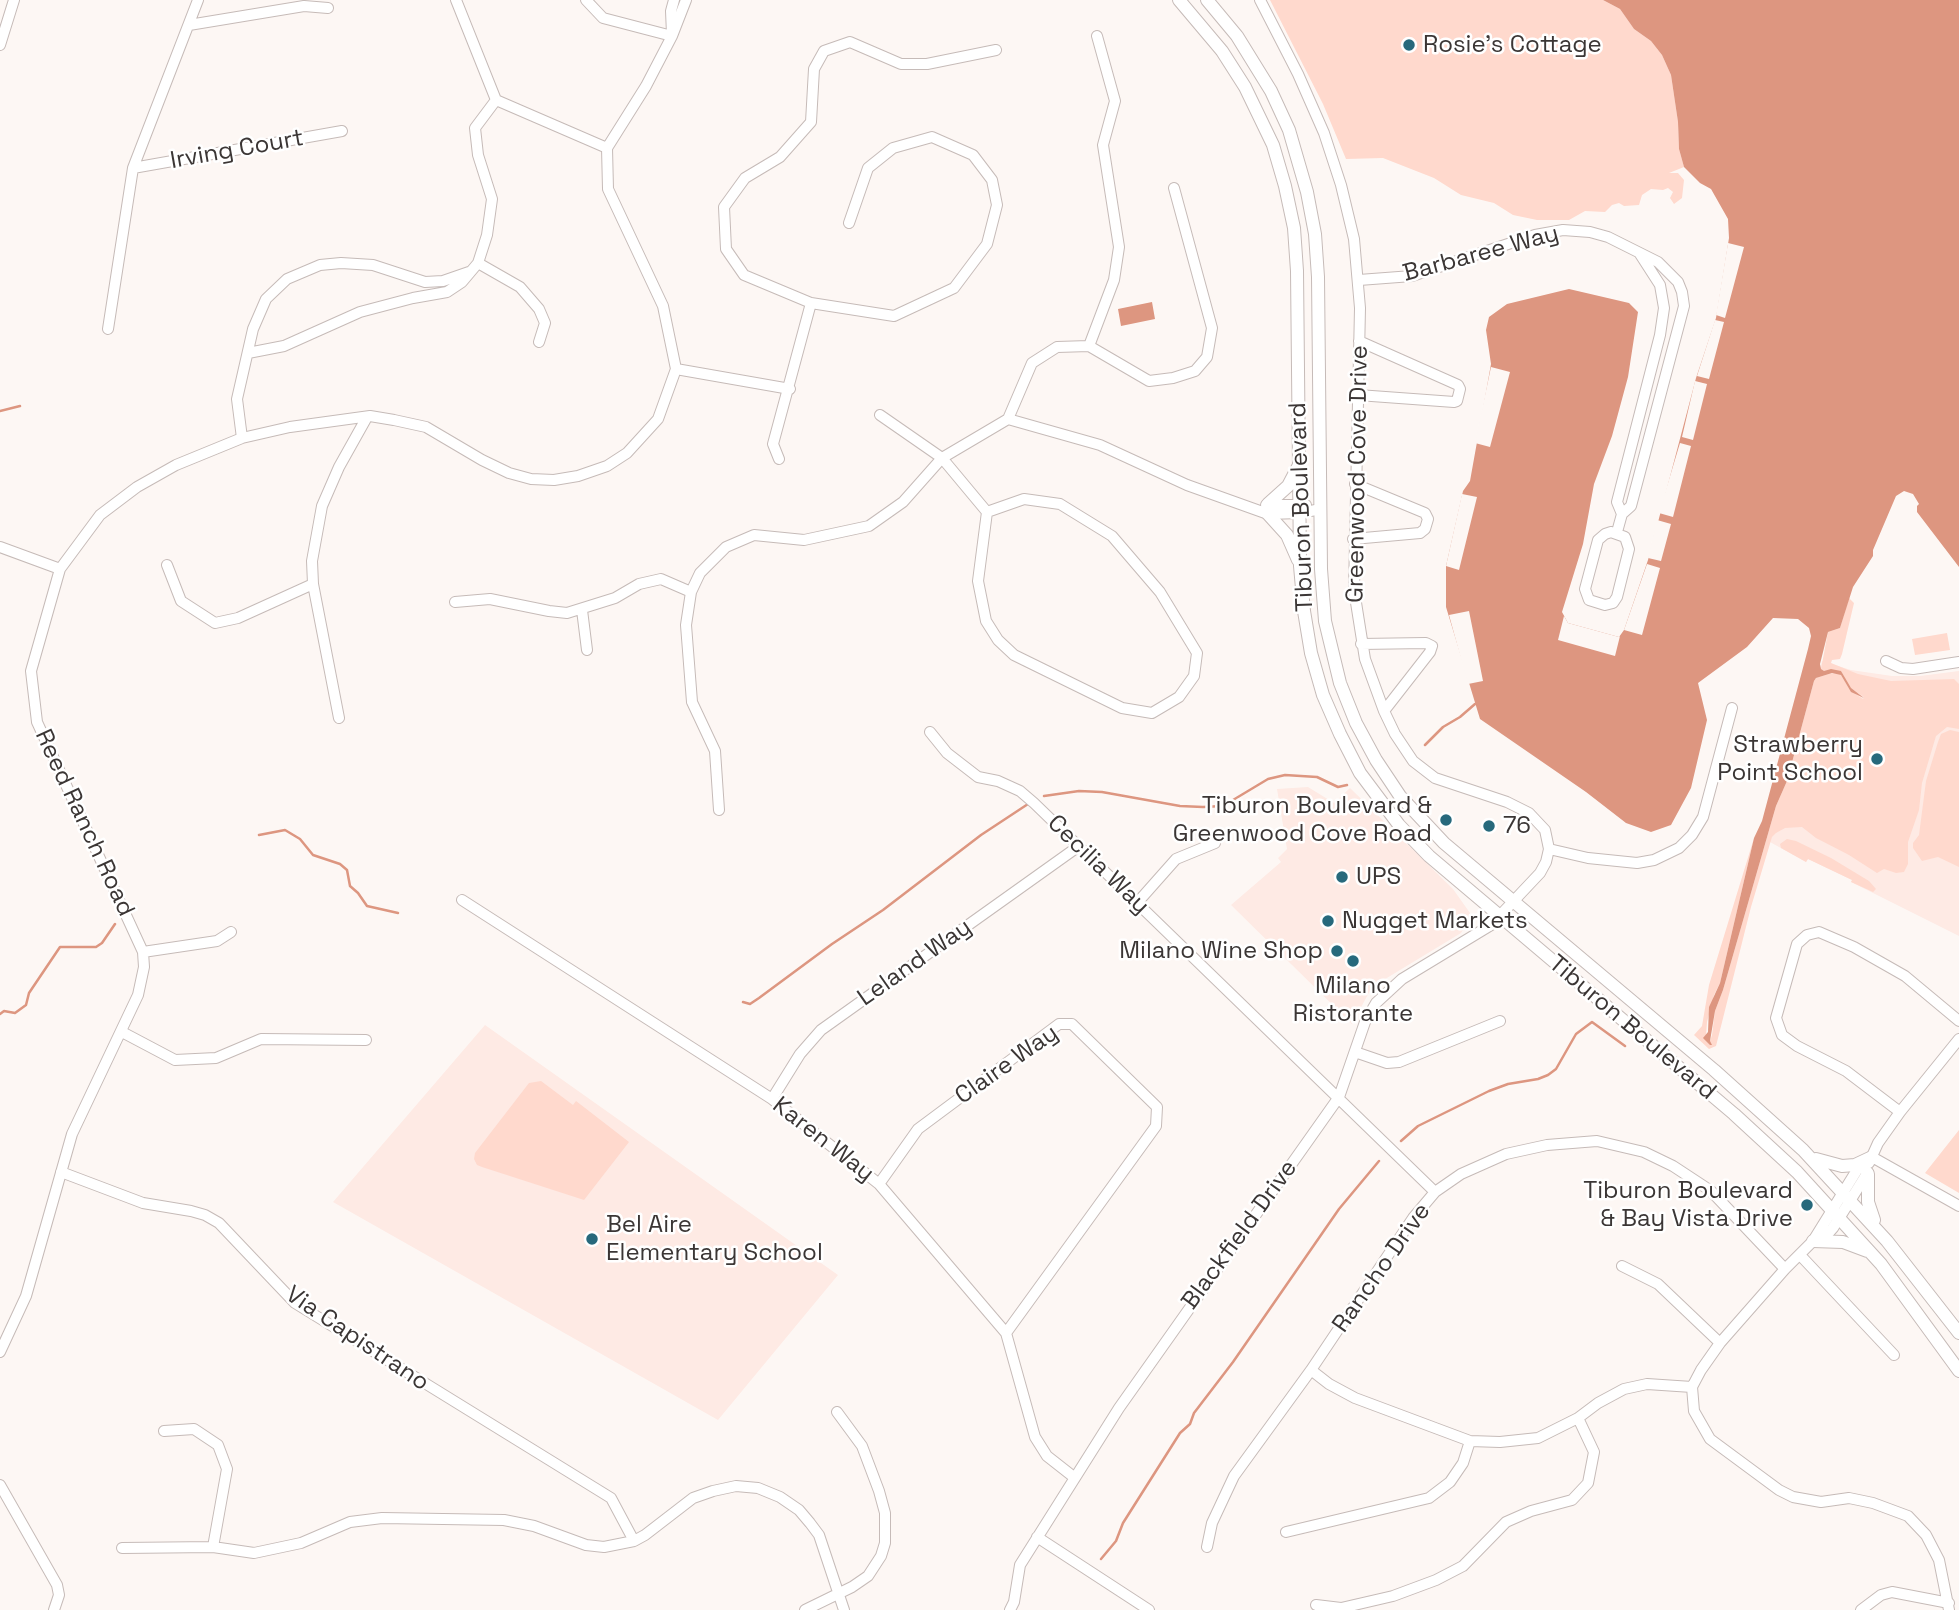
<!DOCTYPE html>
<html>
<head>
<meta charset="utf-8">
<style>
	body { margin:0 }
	canvas { display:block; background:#fdf7f4 }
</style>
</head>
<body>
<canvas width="1959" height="1610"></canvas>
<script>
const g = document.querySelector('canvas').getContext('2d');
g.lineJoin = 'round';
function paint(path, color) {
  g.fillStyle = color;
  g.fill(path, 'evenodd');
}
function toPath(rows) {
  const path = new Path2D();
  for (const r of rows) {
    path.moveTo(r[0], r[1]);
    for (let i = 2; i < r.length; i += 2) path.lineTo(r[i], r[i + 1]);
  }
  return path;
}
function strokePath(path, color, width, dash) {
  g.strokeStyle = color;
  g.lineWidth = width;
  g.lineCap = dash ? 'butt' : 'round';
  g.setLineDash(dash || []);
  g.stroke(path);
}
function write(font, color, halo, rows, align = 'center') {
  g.font = font + ' "Space Grotesk",sans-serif';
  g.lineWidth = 5;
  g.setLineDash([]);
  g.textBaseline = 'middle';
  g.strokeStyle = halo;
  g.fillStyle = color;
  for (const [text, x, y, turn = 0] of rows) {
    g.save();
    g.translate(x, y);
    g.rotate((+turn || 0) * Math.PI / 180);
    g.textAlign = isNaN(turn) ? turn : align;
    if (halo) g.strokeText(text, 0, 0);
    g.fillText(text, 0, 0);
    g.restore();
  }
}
const built = toPath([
	[1822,661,1851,670,1892,676,1920,676,1959,671,1959,936,1851,882,1852,880,1808,859,1806,862,1770,842],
	[1308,787,1334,803,1350,788,1453,889,1470,913,1469,921,1461,933,1372,987,1352,1024,1231,905,1281,862,1278,858,1287,849,1277,789],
	[485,1025,838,1275,718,1420,333,1202]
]);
const green = toPath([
	[1270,0,1603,0,1620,9,1634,29,1651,41,1662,55,1671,75,1678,122,1679,149,1684,167,1669,173,1678,173,1684,180,1682,198,1674,204,1670,198,1673,192,1668,188,1663,190,1651,189,1642,195,1639,205,1624,206,1619,203,1612,205,1605,212,1585,211,1569,220,1537,220,1513,215,1494,203,1461,195,1434,178,1383,158,1346,159,1323,104],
	[1849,598,1854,603,1842,654,1840,659,1832,660,1831,663,1858,674,1891,681,1954,679,1959,684,1959,729,1947,727,1936,736,1922,783,1919,810,1908,842,1908,864,1904,872,1896,873,1884,869,1877,873,1849,855,1816,838,1802,827,1785,828,1776,833,1772,837,1751,907,1716,1046,1709,1049,1694,1035,1702,1026,1709,985,1754,838,1720,983,1714,995,1707,1022,1706,1036,1710,1041,1712,1035,1715,1011,1723,990,1776,806,1787,781,1814,681,1816,678,1829,674,1838,673,1841,675,1851,691,1863,699,1864,697,1850,688,1841,671,1824,671,1821,669,1828,632,1840,628],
	[1947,633,1950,650,1915,655,1912,639],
	[1950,730,1959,732,1959,867,1938,857,1922,861,1913,848,1913,843,1919,835,1926,781,1938,742,1941,734],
	[1787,839,1796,841,1831,858,1869,881,1876,889,1873,892,1851,882,1852,880,1808,859,1806,862,1781,848,1780,844],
	[541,1081,573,1105,576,1101,629,1142,584,1200,482,1167,477,1165,474,1159,475,1153,529,1083],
	[1959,1130,1959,1193,1925,1173]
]);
const water = toPath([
	[1603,0,1959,0,1959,567,1917,512,1917,506,1919,504,1913,494,1904,491,1896,496,1873,550,1873,556,1853,587,1840,628,1828,632,1820,664,1821,669,1824,671,1831,669,1841,671,1851,688,1864,698,1851,692,1841,675,1832,673,1816,678,1814,681,1787,781,1776,806,1723,990,1715,1011,1710,1041,1712,1045,1710,1045,1703,1038,1708,1032,1709,1007,1720,983,1754,838,1762,821,1808,649,1811,636,1809,628,1798,619,1773,618,1747,647,1698,683,1707,720,1691,788,1671,825,1651,832,1626,823,1586,792,1480,719,1446,607,1446,566,1463,491,1470,481,1491,364,1486,330,1489,317,1507,304,1569,289,1629,303,1638,312,1628,377,1612,436,1594,484,1583,544,1562,612,1568,623,1619,637,1624,630,1648,560,1696,378,1716,318,1729,238,1728,219,1711,189,1700,183,1684,167,1679,149,1678,122,1671,75,1662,55,1651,41,1634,29,1620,9],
	[1152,302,1155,319,1121,326,1118,309]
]);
const pier = toPath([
	[1728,243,1744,247,1725,318,1716,315],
	[1715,320,1724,322,1709,379,1697,376],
	[1491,367,1510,372,1490,447,1475,443],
	[1695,381,1707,384,1693,440,1682,437],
	[1680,443,1691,446,1673,517,1659,513],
	[1462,494,1477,497,1459,570,1446,566],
	[1657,520,1671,524,1661,561,1648,558],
	[1647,564,1660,568,1642,635,1624,630],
	[1469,611,1483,681,1468,684,1449,615],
	[1564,616,1568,623,1619,637,1620,636,1615,656,1558,640]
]);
const stream = toPath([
	[0,411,20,406],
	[1425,745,1443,727,1460,717,1475,704],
	[1044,796,1079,791,1102,792,1180,806,1203,807,1223,806,1268,779,1285,775,1317,777,1338,787,1347,785],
	[259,835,285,830,300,839,313,855,340,864,347,870,350,886,358,893,367,906,398,913],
	[743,1002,750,1004,759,998,832,944,883,910,981,835,1028,804],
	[0,1014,4,1011,15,1013,26,1005,29,993,60,947,96,947,102,943,115,924],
	[1401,1141,1418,1126,1489,1091,1508,1084,1538,1079,1548,1075,1556,1069,1576,1034,1592,1022,1625,1046],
	[1101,1559,1116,1541,1123,1523,1180,1433,1190,1424,1194,1413,1233,1362,1339,1209,1379,1161]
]);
const minor = toPath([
	[456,0,496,100,607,148],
	[586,0,603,18,672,36],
	[189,25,304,6,328,8],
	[672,34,671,11,674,0],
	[0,45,14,0],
	[133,168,342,131],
	[849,223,868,168,893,148,932,137,973,155,992,180,997,205,987,244,954,288,894,316,811,303,744,275,726,249,724,207,745,178,780,157,811,122,814,69,824,51,850,42,901,64,927,64,996,50],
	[478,263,520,287,539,309,545,323,539,342],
	[1359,280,1412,276,1535,235,1563,230,1590,232,1608,237,1658,262,1678,282,1682,292,1684,306,1631,506,1622,514,1617,532],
	[108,329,133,168,198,0],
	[1089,346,1114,280,1119,247,1103,145,1115,101,1097,36],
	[248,353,284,346,360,312,413,298,447,292,462,282,478,263,487,235,492,199,478,155,475,128,496,100],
	[676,369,790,389],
	[1358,395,1454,402,1457,401,1460,389,1458,385,1359,341],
	[880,415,942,458,987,512],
	[1008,419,1032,363,1057,347,1089,346,1149,381,1173,378,1195,371,1207,357,1212,328,1174,188],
	[242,438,237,399,253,329,266,299,287,279,320,265,341,263,373,265,425,282,443,281,469,272],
	[779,459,773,444,811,303],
	[1024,499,1060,504,1112,536,1160,592,1197,653,1194,676,1179,697,1152,713,1122,708,1014,655,998,640,986,621,978,581,987,512,1024,499],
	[1266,505,1306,505],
	[1622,514,1617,502,1660,335,1664,308,1660,285,1640,254],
	[1611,532,1625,537,1629,549,1617,597,1613,603,1605,605,1589,600,1585,589,1598,540,1605,534,1611,532],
	[1353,539,1420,533,1425,529,1428,519,1425,513,1355,484],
	[0,547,60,569],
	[167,565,181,601,215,623,238,618,313,584],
	[455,602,490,599,549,611,567,613,615,598,639,584,661,579,691,592],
	[582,610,587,650],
	[1361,644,1426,643,1432,646,1430,652,1384,711],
	[1886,661,1901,668,1913,669,1959,662],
	[339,718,313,584,312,561,322,506,339,467,367,417],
	[930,732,947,753,978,777,998,781,1020,791,1034,803,1435,1192],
	[719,810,715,751,692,702,686,625,691,592,700,573,726,547,754,535,804,540,869,526,903,502,942,458,1008,419,1100,445,1187,485,1268,514,1300,513,1321,509],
	[1549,849,1588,858,1637,863,1654,860,1679,848,1692,835,1703,817,1732,708],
	[462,900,772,1099,879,1184,1006,1333,1035,1437,1047,1456,1075,1478],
	[1137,903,1176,859,1215,843],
	[143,952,217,941,231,932],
	[122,1032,175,1060,216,1058,261,1039,366,1040],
	[1355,1052,1387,1063,1399,1062,1500,1021],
	[772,1099,800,1054,821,1030,1079,846],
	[1900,1112,1846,1071,1797,1046,1782,1035,1776,1018,1797,944,1807,935,1819,932,1854,947,1905,976,1959,1021],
	[1872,1157,1959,1206],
	[61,1172,143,1203,191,1211,205,1215,219,1223,295,1303,611,1498,634,1541],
	[879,1184,918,1129,1059,1024,1072,1024,1157,1107,1156,1126,1006,1333],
	[1816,1240,1826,1236,1833,1228,1868,1172],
	[1800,1255,1894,1355],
	[1622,1266,1658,1284,1720,1343],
	[0,1352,26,1296,72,1134,138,995,144,967,143,952,37,722,31,671,60,569,100,515,137,487,176,465,242,438,290,427,370,416,394,420,426,427,482,460,509,473,531,479,554,480,578,476,607,466,627,453,658,419,676,369,663,306,608,189,607,148,646,86,672,36,686,0],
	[1311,1370,1329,1384,1355,1398,1470,1441,1500,1442,1538,1438,1578,1418,1598,1403,1624,1389,1647,1384,1692,1387],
	[164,1431,194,1429,218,1445,227,1469,213,1547],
	[0,1485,57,1585,59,1595,54,1610],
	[1286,1532,1429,1498,1450,1482,1463,1463,1470,1441],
	[1037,1537,1149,1610],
	[1207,1547,1212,1523,1234,1476,1311,1370,1413,1218,1435,1192,1461,1174,1506,1154,1547,1145,1597,1141,1644,1152,1673,1166,1711,1191,1785,1269],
	[122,1548,213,1547,254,1553,301,1543,350,1522,382,1518,504,1520,534,1526,586,1545,604,1547,634,1541,645,1535,693,1498,713,1491,736,1486,758,1488,780,1497,799,1510,810,1523,819,1535,844,1610],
	[1316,1605,1341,1608,1393,1596,1436,1580,1463,1566,1506,1522,1531,1511,1572,1500,1588,1483,1594,1452,1578,1418],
	[805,1610,852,1587,868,1576,881,1556,885,1543,885,1513,879,1491,862,1446,837,1412],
	[1010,1610,1014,1602,1020,1565,1119,1408,1339,1097,1365,1022,1376,1003,1402,979,1491,925,1540,873,1546,862,1549,849,1545,830,1529,813,1507,802,1435,778,1413,761,1395,734,1384,711,1365,659,1354,590,1360,308,1354,239,1341,185,1324,133,1298,74,1260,0],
	[1861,1610,1881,1595,1892,1592,1949,1603],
	[1949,1610,1939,1560,1926,1535,1908,1516,1873,1503,1849,1498,1821,1502,1793,1497,1779,1490,1710,1439,1694,1411,1692,1387,1701,1370,1720,1343,1785,1269,1813,1241,1857,1170,1869,1163,1878,1143,1900,1112,1959,1039]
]);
const major = toPath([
	[1179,0,1222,51,1245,87,1273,145,1285,186,1294,228,1297,271,1300,566,1304,611,1311,653,1323,695,1340,734,1360,773,1399,825,1429,856,1734,1114,1797,1172,1881,1264,1959,1371],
	[1207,0,1237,36,1271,91,1289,130,1307,192,1315,234,1318,277,1321,569,1325,621,1340,683,1356,723,1376,760,1400,796,1444,843,1714,1070,1803,1150,1887,1241,1959,1333],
	[1268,504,1288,486,1299,465],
	[1268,514,1287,535,1298,560],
	[1816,1159,1842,1166,1855,1165,1872,1157],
	[1868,1174,1868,1202,1874,1220],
	[1813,1241,1843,1242,1867,1251]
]);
const markers = [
	[1409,45,7,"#27697c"],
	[1877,759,7,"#27697c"],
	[1446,820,7,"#27697c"],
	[1489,826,7,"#27697c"],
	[1342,877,7,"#27697c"],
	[1328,921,7,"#27697c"],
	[1337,951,7,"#27697c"],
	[1353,961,7,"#27697c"],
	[1807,1205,7,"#27697c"],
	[592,1239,7,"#27697c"]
];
const poiNames = [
	["Rosie's Cottage",1423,45],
	["Strawberry",1863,745,"right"],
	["Point School",1863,773,"right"],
	["Tiburon Boulevard &",1432,806,"right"],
	["Greenwood Cove Road",1432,834,"right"],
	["76",1503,826],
	["UPS",1356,877],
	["Nugget Markets",1342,921],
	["Milano Wine Shop",1323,951,"right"],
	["Milano",1353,986,"center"],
	["Ristorante",1353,1014,"center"],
	["Tiburon Boulevard",1793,1191,"right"],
	["& Bay Vista Drive",1793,1219,"right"],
	["Bel Aire",606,1225],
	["Elementary School",606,1253]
];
const streetNames = [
	["Irving Court",237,150,-10],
	["Barbaree Way",1481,254,-15],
	["Greenwood Cove Drive",1358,474,-89],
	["Tiburon Boulevard",1302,507,-92],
	["Reed Ranch Road",84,823,65],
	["Cecilia Way",1098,865,44],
	["Leland Way",915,963,-35],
	["Tiburon Boulevard",1632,1028,40],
	["Claire Way",1007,1065,-35],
	["Karen Way",823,1140,38],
	["Blackfield Drive",1240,1235,-54],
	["Rancho Drive",1382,1268,-55],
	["Via Capistrano",357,1339,34]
];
paint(built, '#feeae4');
paint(green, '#ffd9cd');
paint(water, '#dd9680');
paint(pier, '#fdf7f4');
strokePath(stream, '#dd9680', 2.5);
strokePath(minor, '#c6bbb8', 12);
strokePath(major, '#c6bbb8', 14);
strokePath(minor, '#fff', 10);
strokePath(major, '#fff', 12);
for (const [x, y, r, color] of markers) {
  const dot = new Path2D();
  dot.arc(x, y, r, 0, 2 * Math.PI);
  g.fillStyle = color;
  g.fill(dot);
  strokePath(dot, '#fff', 2.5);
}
write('24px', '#3b3635', '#fff', poiNames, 'left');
write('24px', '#3b3635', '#fff', streetNames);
</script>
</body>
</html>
